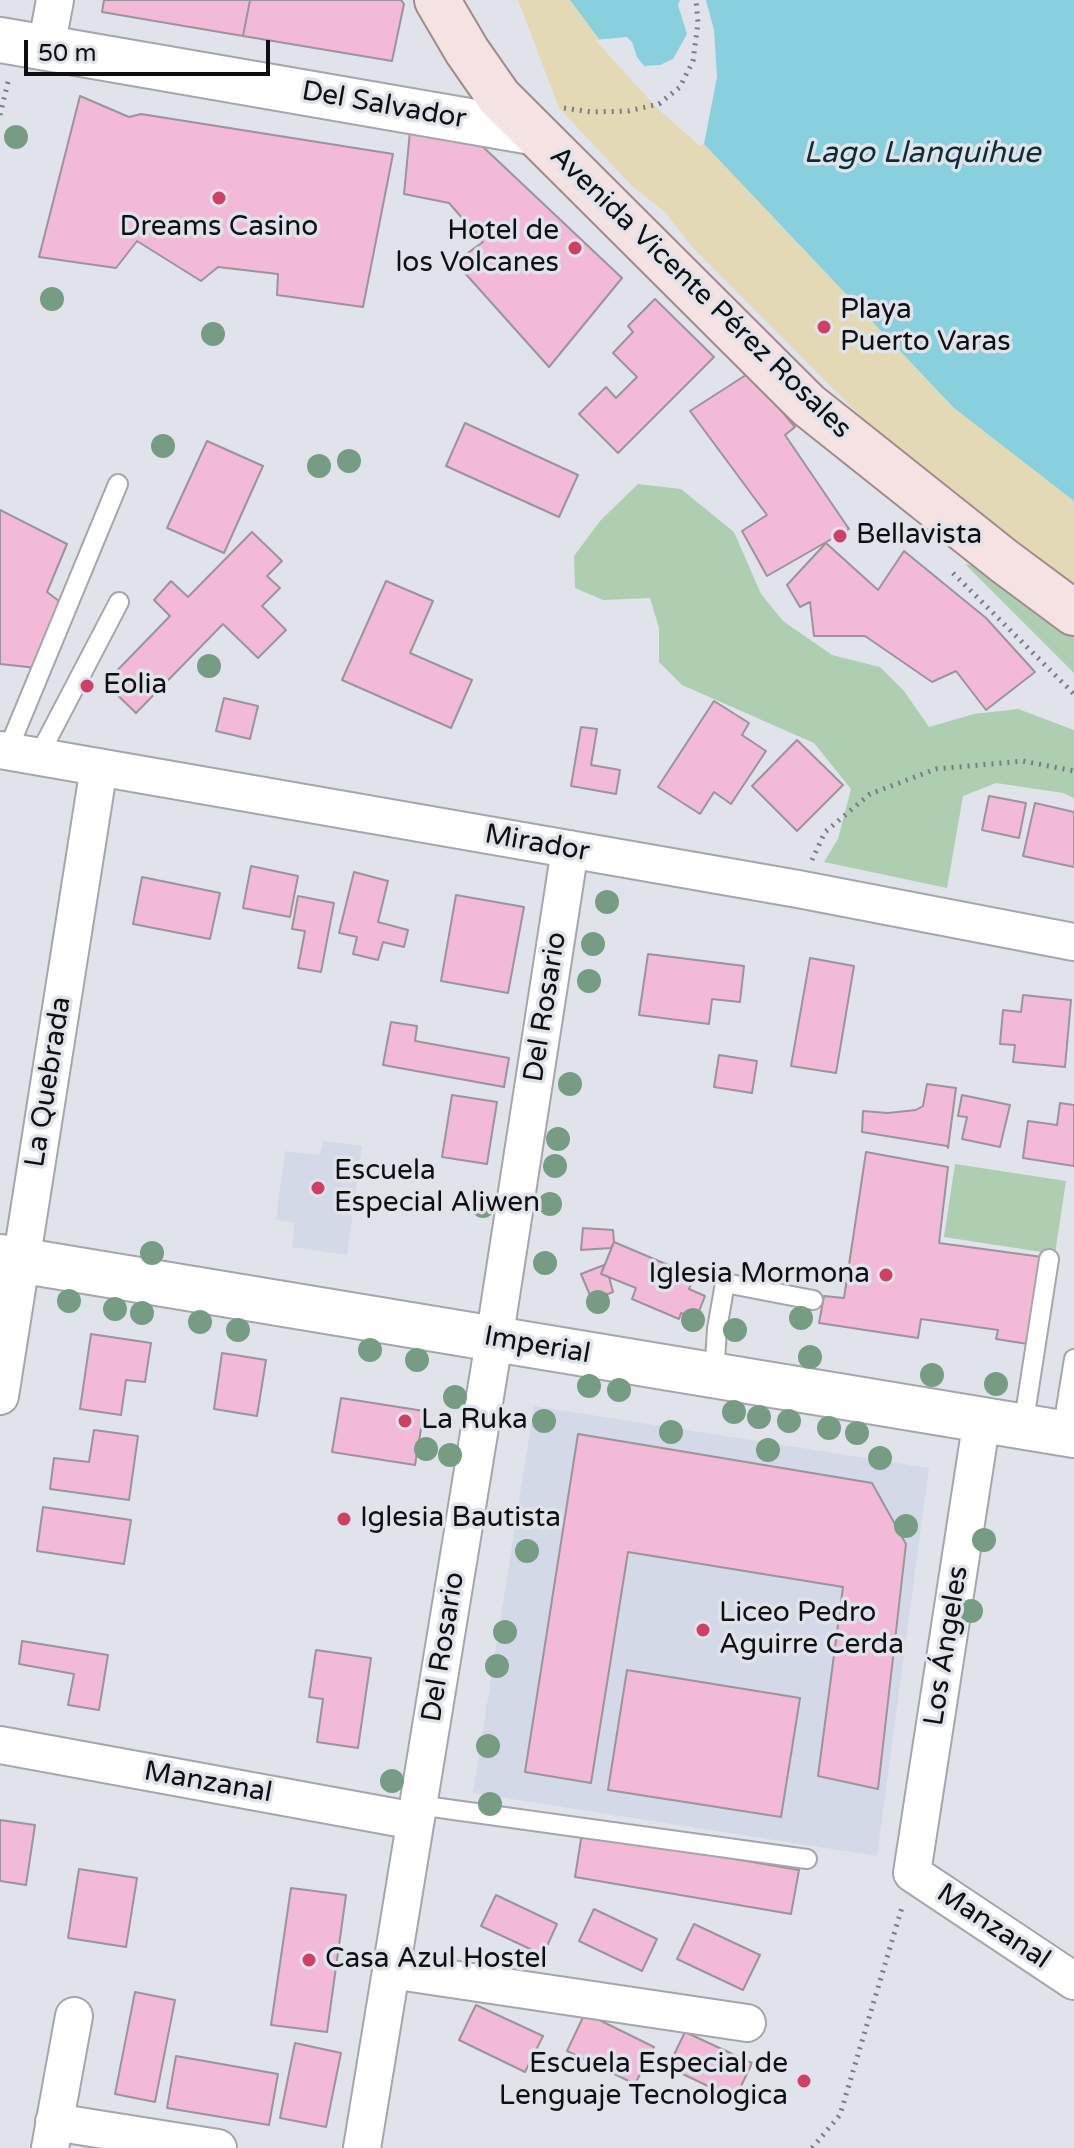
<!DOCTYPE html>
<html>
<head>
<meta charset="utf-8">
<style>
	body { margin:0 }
	#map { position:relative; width:1074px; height:2148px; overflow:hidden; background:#e0e3ea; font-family:"Varela Round",sans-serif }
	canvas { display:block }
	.scale { position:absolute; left:24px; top:40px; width:246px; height:36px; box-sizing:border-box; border:4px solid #0e0f11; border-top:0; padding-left:10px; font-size:24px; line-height:28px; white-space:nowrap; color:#0e0f11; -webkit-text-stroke:6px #e0e3ea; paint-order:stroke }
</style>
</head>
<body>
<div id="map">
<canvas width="1074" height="2148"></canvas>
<div class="scale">50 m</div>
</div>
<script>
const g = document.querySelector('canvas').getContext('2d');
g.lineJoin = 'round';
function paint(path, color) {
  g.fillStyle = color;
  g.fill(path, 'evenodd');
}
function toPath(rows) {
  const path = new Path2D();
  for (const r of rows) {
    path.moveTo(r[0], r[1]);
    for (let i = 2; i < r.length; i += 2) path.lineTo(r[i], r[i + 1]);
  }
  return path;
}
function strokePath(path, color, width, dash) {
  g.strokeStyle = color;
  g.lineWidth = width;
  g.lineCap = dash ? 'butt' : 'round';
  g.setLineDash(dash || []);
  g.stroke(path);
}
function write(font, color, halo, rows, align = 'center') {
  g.font = font + ' "Varela Round",sans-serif';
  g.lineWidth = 7;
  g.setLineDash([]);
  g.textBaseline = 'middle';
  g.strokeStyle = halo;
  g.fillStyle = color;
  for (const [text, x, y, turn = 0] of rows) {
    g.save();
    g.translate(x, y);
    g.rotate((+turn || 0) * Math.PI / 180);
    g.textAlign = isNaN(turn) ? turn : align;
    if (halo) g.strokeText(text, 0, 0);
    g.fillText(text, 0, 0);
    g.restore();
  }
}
const built = toPath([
	[323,1141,362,1146,347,1255,292,1247,295,1223,276,1220,285,1151,320,1155],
	[534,1406,929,1468,877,1856,473,1793]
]);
const green = toPath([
	[638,484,681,489,734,532,761,594,783,621,832,655,880,667,904,691,929,727,974,714,1018,709,1074,730,1074,798,1063,793,996,783,963,796,947,888,824,862,838,839,851,789,814,743,682,685,659,662,659,628,650,598,603,600,575,588,574,556,600,521],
	[965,564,995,571,1074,629,1074,673],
	[955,1164,1066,1181,1055,1254,944,1237]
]);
const sand = toPath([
	[518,0,570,0,599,39,659,104,704,144,954,408,1074,501,1074,597,877,433,692,247,665,212,632,186,559,108]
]);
const water = toPath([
	[570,0,1074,0,1074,501,954,408,704,144,659,104,599,39]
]);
const pier = toPath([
	[680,0,706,0,714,30,717,77,704,144,700,146,656,107,595,40,627,37,632,42,637,57,644,66,660,65,673,59,687,34,678,5]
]);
const building = toPath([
	[104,0,250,0,243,36,102,12,104,0],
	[250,0,401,0,404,4,392,61,243,36,250,0],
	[80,96,129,117,141,114,393,154,363,307,277,295,278,274,218,267,201,281,137,241,116,268,39,257,80,96],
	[410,131,480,144,622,278,549,367,455,262,483,242,449,203,404,194,410,131],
	[655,299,714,357,618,453,579,414,606,387,616,398,637,377,613,353,633,332,628,326,655,299],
	[749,373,795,427,785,435,849,529,767,576,742,531,767,515,690,411,749,373],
	[465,423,578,475,559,517,446,466,465,423],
	[207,441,263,466,224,553,167,528,207,441],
	[0,510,67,544,47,592,59,601,37,668,0,664,0,510],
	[252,532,282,561,267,576,280,588,262,606,286,630,258,658,223,624,136,713,105,683,170,616,154,600,171,581,188,597,252,532],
	[826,543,878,590,904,551,986,618,1035,672,986,710,956,671,932,682,865,636,814,636,810,602,800,607,787,585,826,543],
	[386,581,433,601,410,653,472,680,451,728,342,680,386,581],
	[224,698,258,706,250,739,216,731,224,698],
	[714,701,749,723,742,735,766,751,731,804,714,792,700,814,658,787,714,701],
	[581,727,597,729,591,765,620,770,616,794,571,786,581,727],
	[797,740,843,785,797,831,752,786,797,740],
	[989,796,1026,803,1019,838,982,830,989,796],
	[1035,803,1074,812,1074,867,1023,856,1035,803],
	[251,866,298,876,290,917,243,908,251,866],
	[354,872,388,881,378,922,408,930,404,947,383,942,378,960,353,954,357,937,339,933,354,872],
	[142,877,220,893,210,939,133,924,142,877],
	[456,895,524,907,508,993,441,981,456,895],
	[298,896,334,903,321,972,298,968,305,931,292,929,298,896],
	[648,954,744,966,740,1002,712,999,709,1024,639,1015,648,954],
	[810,958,854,966,836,1073,791,1066,810,958],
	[1023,995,1071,1000,1065,1067,1013,1062,1015,1045,1000,1044,1003,1010,1021,1012,1023,995],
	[391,1022,417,1026,415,1041,509,1058,504,1087,383,1065,391,1022],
	[719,1055,757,1061,752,1093,714,1087,719,1055],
	[927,1084,956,1088,948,1148,947,1146,862,1132,863,1111,888,1113,916,1110,923,1106,927,1084],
	[452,1095,497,1102,487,1164,442,1157,452,1095],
	[962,1095,1010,1105,1000,1147,962,1139,967,1117,958,1116,962,1095],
	[1060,1103,1074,1105,1074,1166,1023,1158,1028,1121,1057,1125,1060,1103],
	[866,1152,948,1167,939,1243,1042,1257,1028,1344,996,1339,998,1330,921,1319,918,1338,819,1323,824,1296,844,1298,866,1152],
	[583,1228,613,1230,614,1242,611,1248,581,1250,583,1228],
	[614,1242,694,1276,689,1289,705,1296,696,1319,681,1313,679,1319,632,1299,636,1288,601,1274,614,1242],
	[604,1265,601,1274,609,1277,613,1292,592,1300,581,1274,604,1265],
	[91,1334,151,1343,145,1382,126,1380,121,1415,80,1409,91,1334],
	[222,1353,266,1360,257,1416,214,1409,222,1353],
	[341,1398,424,1411,415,1465,332,1452,341,1398],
	[94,1430,138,1436,129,1500,50,1489,54,1458,89,1462,94,1430],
	[578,1434,872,1483,906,1544,878,1789,818,1776,843,1587,628,1552,591,1783,525,1772,578,1434],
	[43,1507,131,1520,124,1564,37,1551,43,1507],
	[22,1641,108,1655,99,1710,68,1705,74,1674,19,1664,22,1641],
	[316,1650,371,1658,358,1748,317,1742,323,1699,309,1697,316,1650],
	[627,1670,800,1698,781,1817,608,1790,627,1670],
	[0,1820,35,1825,26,1885,0,1881,0,1820],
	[582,1833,799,1870,791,1914,575,1877,582,1833],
	[79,1869,137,1878,126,1947,68,1938,79,1869],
	[291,1888,346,1895,327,2032,271,2025,291,1888],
	[496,1895,557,1924,543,1955,481,1926,496,1895],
	[594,1909,657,1939,642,1971,579,1941,594,1909],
	[694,1924,760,1955,743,1990,677,1959,694,1924],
	[135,1992,175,2000,155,2102,115,2094,135,1992],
	[476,2005,543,2036,525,2072,459,2040,476,2005],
	[585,2013,654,2047,635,2084,567,2051,585,2013],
	[685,2032,752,2063,735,2099,668,2067,685,2032],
	[295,2043,341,2053,326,2127,280,2118,295,2043],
	[176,2056,278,2074,269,2125,167,2108,176,2056]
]);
const path = toPath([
	[564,108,591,112,628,111,659,104,680,87,693,61,698,23,696,0],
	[0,115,9,78],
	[953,573,1074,694],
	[812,860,825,832,870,794,936,769,1023,761,1074,771],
	[812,2148,840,2115,903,1904]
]);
const service = toPath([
	[7,752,118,484],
	[38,757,119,602],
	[714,1376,717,1329,725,1283,813,1300],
	[1023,1427,1049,1259],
	[1062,1433,1074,1359],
	[418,1805,807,1859]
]);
const minor = toPath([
	[46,48,55,0],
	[0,750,798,889,1074,942],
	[0,1396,99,767],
	[982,1419,912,1873,1074,1981],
	[0,1745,415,1821],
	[391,1970,747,2023],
	[54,2122,218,2148],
	[50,2148,74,2016],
	[362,2148,491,1360,570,849]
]);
const tertiary = toPath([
	[0,1257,1074,1435]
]);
const secondary = toPath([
	[0,40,532,132]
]);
const primary = toPath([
	[437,0,467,51,499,97,808,405,1004,561,1074,613]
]);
const trees = [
	[16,137],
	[52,299],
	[213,334],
	[163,446],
	[349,461],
	[319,466],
	[209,666],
	[607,902],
	[593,944],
	[589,981],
	[570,1084],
	[558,1139],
	[555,1166],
	[550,1204],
	[483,1206],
	[152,1253],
	[545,1263],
	[69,1301],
	[598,1302],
	[115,1309],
	[142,1313],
	[801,1318],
	[693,1320],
	[200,1322],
	[238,1330],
	[735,1330],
	[370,1350],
	[810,1357],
	[417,1360],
	[932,1375],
	[996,1384],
	[589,1386],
	[619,1390],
	[455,1397],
	[734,1412],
	[759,1417],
	[544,1421],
	[789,1421],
	[829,1428],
	[671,1432],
	[857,1433],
	[426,1449],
	[768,1450],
	[450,1455],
	[880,1458],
	[906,1526],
	[984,1540],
	[527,1551],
	[971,1611],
	[505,1632],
	[497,1666],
	[488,1746],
	[392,1781],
	[490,1804]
];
const markers = [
	[219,198,8,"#cf4066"],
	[575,248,8,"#cf4066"],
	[824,327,8,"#cf4066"],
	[840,536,8,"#cf4066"],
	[87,686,8,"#cf4066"],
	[318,1188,8,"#cf4066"],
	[886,1275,8,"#cf4066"],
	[405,1421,8,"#cf4066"],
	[344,1519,8,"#cf4066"],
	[703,1630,8,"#cf4066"],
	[309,1960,8,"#cf4066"],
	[804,2081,8,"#cf4066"]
];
const streetNames = [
	["Del Salvador",384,106,10],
	["Avenida Vicente Pérez Rosales",700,293,44],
	["Mirador",537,844,10],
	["Del Rosario",546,1007,-81],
	["La Quebrada",49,1082,-81],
	["Imperial",537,1346,10],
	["Los Ángeles",947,1646,-81],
	["Del Rosario",444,1647,-81],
	["Manzanal",208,1783,10],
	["Manzanal",993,1927,34]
];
const poiNames = [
	["Dreams Casino",219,228,"center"],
	["Hotel de",559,232,"right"],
	["los Volcanes",559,264,"right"],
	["Playa",840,311],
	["Puerto Varas",840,343],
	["Bellavista",856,536],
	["Eolia",103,686],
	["Escuela",334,1172],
	["Especial Aliwen",334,1204],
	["Iglesia Mormona",870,1275,"right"],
	["La Ruka",421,1421],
	["Iglesia Bautista",360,1519],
	["Liceo Pedro",719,1614],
	["Aguirre Cerda",719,1646],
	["Casa Azul Hostel",325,1960],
	["Escuela Especial de",788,2065,"right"],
	["Lenguaje Tecnologica",788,2097,"right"]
];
const waterNames = [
	["Lago Llanquihue",922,154]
];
paint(built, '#d4d9e7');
paint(green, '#aeceb2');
paint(sand, '#e3dab5');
paint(water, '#88d0de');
paint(pier, '#e0e3ea');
paint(building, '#f3bad7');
strokePath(building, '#9b9498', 2);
strokePath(service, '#a4a6ac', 22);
strokePath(minor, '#a4a6ac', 40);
strokePath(tertiary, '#a4a6ac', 48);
strokePath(secondary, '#a4a6ac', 48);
strokePath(primary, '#a08b8c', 48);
strokePath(path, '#7a7c81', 5, [2, 6]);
strokePath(service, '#fff', 18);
strokePath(minor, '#fff', 36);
strokePath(tertiary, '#fff', 44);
strokePath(secondary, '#fff', 44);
strokePath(primary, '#f5e2e2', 44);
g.fillStyle = '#769d84';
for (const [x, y] of trees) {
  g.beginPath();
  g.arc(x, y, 12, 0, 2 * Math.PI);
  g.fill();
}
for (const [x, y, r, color] of markers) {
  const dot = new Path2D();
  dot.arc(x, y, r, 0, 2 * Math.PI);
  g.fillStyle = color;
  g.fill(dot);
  strokePath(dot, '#e0e3ea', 3);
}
write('28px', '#0e0f11', '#e0e3ea', streetNames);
write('28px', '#0e0f11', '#e0e3ea', poiNames, 'left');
write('italic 30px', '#092e35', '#e0e3ea', waterNames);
</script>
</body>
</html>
